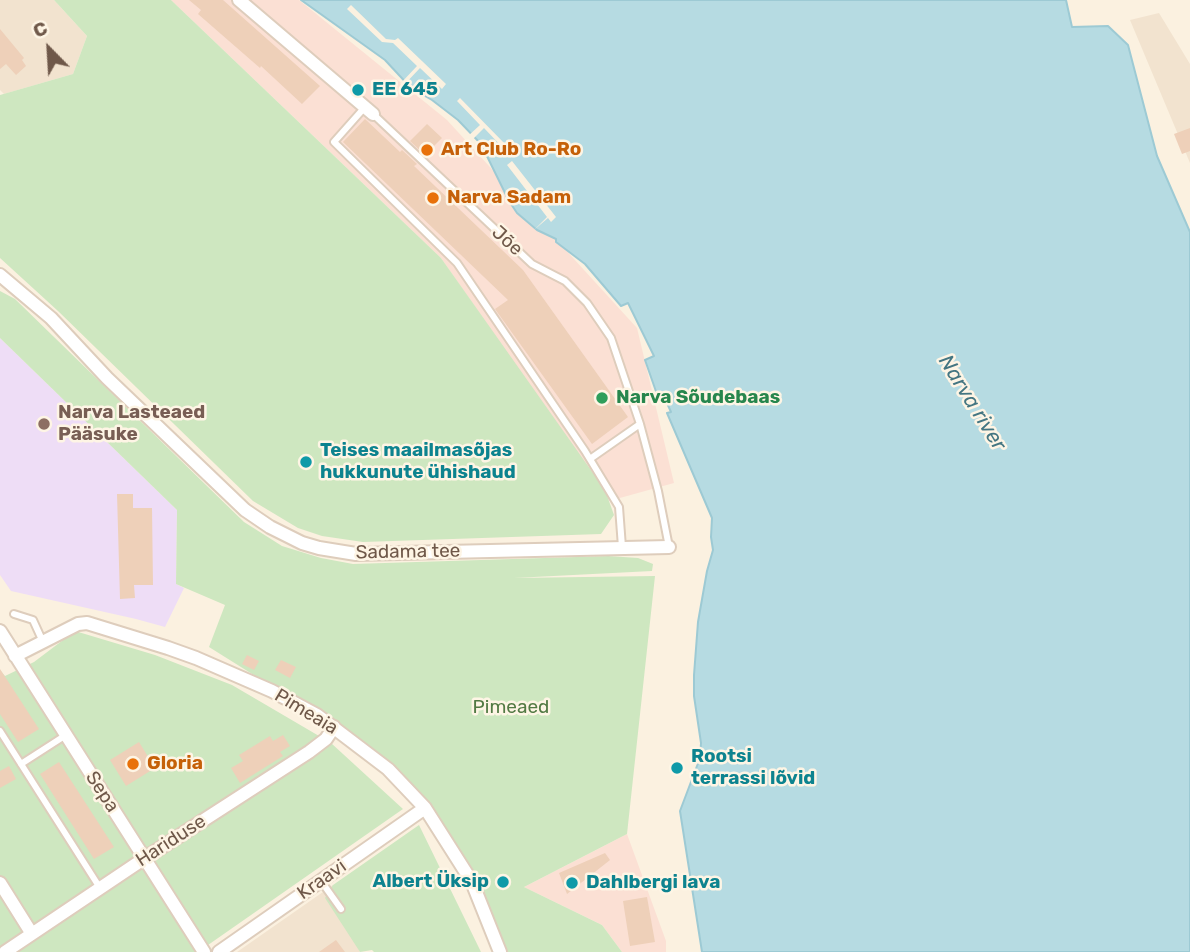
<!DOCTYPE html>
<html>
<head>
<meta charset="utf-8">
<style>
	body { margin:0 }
	#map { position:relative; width:1190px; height:952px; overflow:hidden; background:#fbf1e0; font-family:Rubik,sans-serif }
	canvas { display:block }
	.north { position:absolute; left:14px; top:14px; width:70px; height:70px; -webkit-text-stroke:5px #fef5e5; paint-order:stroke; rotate:336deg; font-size:19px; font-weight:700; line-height:28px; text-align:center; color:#6f5849 }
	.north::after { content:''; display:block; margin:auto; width:24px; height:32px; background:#6f5849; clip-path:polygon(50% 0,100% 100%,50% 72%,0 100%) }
</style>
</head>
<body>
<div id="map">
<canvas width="1190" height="952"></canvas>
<div class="north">С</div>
</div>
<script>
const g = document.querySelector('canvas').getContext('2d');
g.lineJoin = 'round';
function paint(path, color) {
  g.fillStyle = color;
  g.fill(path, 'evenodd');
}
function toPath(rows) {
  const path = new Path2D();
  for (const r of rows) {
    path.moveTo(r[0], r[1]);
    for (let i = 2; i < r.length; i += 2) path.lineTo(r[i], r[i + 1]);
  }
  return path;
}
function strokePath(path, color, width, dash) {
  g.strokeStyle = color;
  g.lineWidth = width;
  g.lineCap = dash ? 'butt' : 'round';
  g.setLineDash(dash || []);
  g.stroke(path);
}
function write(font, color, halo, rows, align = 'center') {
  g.font = font + ' Rubik,sans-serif';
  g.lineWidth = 5;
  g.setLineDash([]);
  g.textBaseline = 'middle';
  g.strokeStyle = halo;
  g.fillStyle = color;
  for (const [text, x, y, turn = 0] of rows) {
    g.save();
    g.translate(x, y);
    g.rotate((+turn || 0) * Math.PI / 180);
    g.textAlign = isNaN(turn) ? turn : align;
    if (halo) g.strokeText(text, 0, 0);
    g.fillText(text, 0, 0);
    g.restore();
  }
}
const residential = toPath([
	[0,0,54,0,87,36,73,74,4,94,0,90],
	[1159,13,1190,64,1190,163,1130,20],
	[333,885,360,952,237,952]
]);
const commercial = toPath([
	[171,0,299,0,447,120,637,328,674,483,609,501,441,258],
	[627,834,666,941,666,952,622,952,602,925,524,887]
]);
const education = toPath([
	[0,338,177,510,176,584,184,588,165,627,136,619,11,591,0,575]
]);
const green = toPath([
	[54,0,171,0,441,258,605,490,614,515,601,534,363,542,322,536,298,528,253,501,58,311,0,258,0,95,73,74,87,36],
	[0,291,15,299,244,522,282,546,321,558,353,564,608,556,638,558,653,564,652,571,514,578,655,576,627,834,524,887,602,925,622,952,504,952,475,881,390,765,329,716,292,699,209,647,225,605,176,584,177,510,0,338],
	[75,631,155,655,232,685,331,743,403,809,198,952,0,952,0,670,5,676,34,662],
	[419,825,481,952,374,952,372,950,360,952,325,898,333,885]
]);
const water = toPath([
	[301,0,1066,0,1072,27,1108,26,1128,45,1157,156,1190,232,1190,952,702,952,680,811,700,758,701,743,694,696,694,675,698,622,707,571,713,550,711,537,712,518,667,413,671,412,666,401,670,400,669,397,659,400,645,360,654,356,628,303,621,306,585,264,556,242,556,239,537,230,517,213,509,201,481,144,458,120,432,100,411,88,385,60,301,0]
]);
const pier = toPath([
	[351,5,386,39,395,40,398,38,446,84,442,89,420,68,403,86,400,84,417,66,393,43,382,42,347,9],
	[460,98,506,145,503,148,484,128,472,140,468,136,480,125,457,101],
	[512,161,556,217,551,222,548,218,534,230,547,217,507,165]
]);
const building = toPath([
	[189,0,223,0,320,86,302,104,261,66,260,68,198,14,201,10],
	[0,29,24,58,22,60,26,66,16,75,6,64,0,69],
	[365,119,400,152,402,150,417,164,414,166,523,270,628,417,592,444,495,309,508,300,343,142],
	[427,124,442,138,425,155,410,141],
	[1190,128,1190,151,1182,154,1174,134],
	[117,494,133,494,133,508,152,508,153,585,134,585,135,598,120,599],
	[247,655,259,661,254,670,242,664],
	[281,660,296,667,290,678,275,670],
	[0,669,39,729,18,742,0,714],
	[283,735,290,746,280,752,283,756,240,783,231,768,243,761,239,755,270,736,273,741],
	[139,742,155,768,126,786,110,760],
	[59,762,114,847,94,859,40,774],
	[9,766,16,779,0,788,0,771],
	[605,853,610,860,567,894,559,873],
	[647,897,655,942,630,946,623,901],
	[336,940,345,952,319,952]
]);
const lane = toPath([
	[365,107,334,142,457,263,585,451,619,507,622,547],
	[373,114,532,264,565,281,587,303,611,338,640,424,658,491,669,547],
	[590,459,640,424],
	[14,614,33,620,43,642],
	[0,731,100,888],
	[21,764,66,735],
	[321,881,341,909]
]);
const street = toPath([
	[239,0,373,114],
	[0,275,51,318,107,378,245,510,270,527,302,543,319,548,356,554,669,547],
	[0,631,204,952],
	[15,656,78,624,87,623,168,648,196,658,272,691,317,715,388,769,425,808,472,882,500,952],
	[0,883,32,934],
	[5,952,145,858,309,752,326,739,334,727],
	[219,952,425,808]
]);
const markers = [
	[358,90,7,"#0f9aa8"],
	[427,150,7,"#e8710a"],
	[433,198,7,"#e8710a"],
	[602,398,7,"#2e9e5b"],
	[44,424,7,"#8d6e63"],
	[306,462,7,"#0f9aa8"],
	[133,764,7,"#e8710a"],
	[677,768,7,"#0f9aa8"],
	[503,882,7,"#0f9aa8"],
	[572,883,7,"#0f9aa8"]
];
const cultureNames = [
	["EE 645",372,90],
	["Teises maailmasõjas",320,451],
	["hukkunute ühishaud",320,473],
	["Rootsi",691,757],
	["terrassi lõvid",691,779],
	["Albert Üksip",489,882,"right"],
	["Dahlbergi lava",586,883]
];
const foodNames = [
	["Art Club Ro-Ro",441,150],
	["Narva Sadam",447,198],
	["Gloria",147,764]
];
const streetNames = [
	["Jõe",507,241,42],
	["Sadama tee",408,552,-1],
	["Pimeaia",306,712,31],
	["Sepa",102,792,57],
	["Hariduse",171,841,-33],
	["Kraavi",322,880,-35]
];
const leisureNames = [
	["Narva Sõudebaas",616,398]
];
const educationNames = [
	["Narva Lasteaed",58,413],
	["Pääsuke",58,435]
];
const parkNames = [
	["Pimeaed",511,708]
];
const waterNames = [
	["Narva river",972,403,58]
];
paint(residential, '#f2e3cf');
paint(commercial, '#fbe0d4');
paint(education, '#eeddf6');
paint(green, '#cee7c0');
paint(water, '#b6dbe2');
strokePath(water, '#9dcad4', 2);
paint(pier, '#fbf1e0');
paint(building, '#eed0b9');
strokePath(lane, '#decdbc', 10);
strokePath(street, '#decdbc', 16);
strokePath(lane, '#fff', 6);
strokePath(street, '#fff', 12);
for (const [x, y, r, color] of markers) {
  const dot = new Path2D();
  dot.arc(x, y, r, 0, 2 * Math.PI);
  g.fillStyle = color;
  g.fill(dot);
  strokePath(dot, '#fef5e5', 2.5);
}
write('bold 19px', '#0d838f', '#fef5e5', cultureNames, 'left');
write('bold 19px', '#c56008', '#fef5e5', foodNames, 'left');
write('19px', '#6f5849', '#fef5e5', streetNames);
write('bold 19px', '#27864d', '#fef5e5', leisureNames, 'left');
write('bold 19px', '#785e54', '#fef5e5', educationNames, 'left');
write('19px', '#537a44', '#fef5e5', parkNames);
write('italic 21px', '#447682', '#fef5e5', waterNames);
</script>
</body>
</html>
